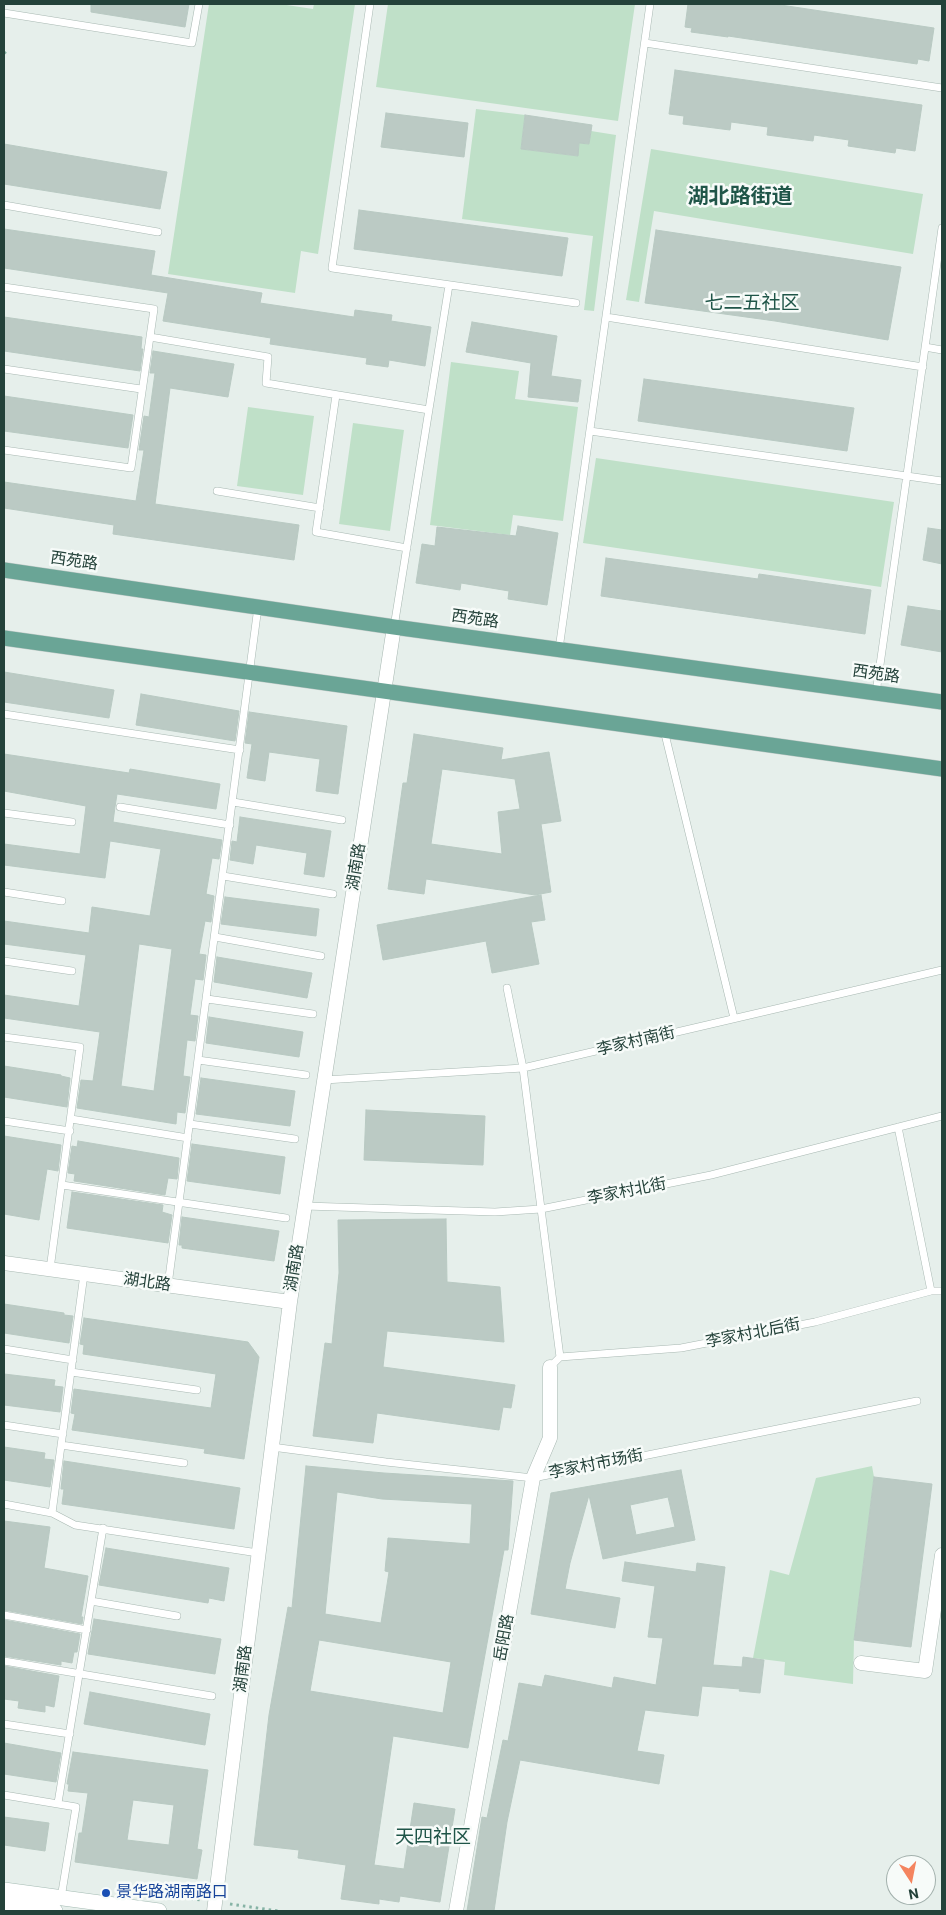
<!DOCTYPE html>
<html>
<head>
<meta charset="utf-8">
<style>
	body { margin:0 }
	#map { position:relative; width:946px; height:1915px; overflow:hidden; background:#e6efeb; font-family:Roboto,sans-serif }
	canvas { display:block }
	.frame { position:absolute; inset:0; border:5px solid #24423a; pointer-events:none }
	.north { position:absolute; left:886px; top:1855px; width:50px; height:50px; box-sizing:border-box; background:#f7fbf9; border:1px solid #a3b1ad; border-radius:50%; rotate:169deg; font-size:14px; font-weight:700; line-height:20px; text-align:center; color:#24423a }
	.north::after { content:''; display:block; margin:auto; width:18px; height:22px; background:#f4845f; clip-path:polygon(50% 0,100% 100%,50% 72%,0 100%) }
</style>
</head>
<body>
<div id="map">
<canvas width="946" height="1915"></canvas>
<div class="frame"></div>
<div class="north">N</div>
</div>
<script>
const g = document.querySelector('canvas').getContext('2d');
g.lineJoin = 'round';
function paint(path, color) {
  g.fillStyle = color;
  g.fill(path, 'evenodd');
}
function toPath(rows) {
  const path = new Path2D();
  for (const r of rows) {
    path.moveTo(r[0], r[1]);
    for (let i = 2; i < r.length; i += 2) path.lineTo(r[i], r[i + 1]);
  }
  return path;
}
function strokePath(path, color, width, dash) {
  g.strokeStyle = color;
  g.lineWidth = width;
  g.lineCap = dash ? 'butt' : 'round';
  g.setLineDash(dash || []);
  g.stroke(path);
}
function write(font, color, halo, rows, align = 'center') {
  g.font = font + ' Roboto,"Noto Sans SC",sans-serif';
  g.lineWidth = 5;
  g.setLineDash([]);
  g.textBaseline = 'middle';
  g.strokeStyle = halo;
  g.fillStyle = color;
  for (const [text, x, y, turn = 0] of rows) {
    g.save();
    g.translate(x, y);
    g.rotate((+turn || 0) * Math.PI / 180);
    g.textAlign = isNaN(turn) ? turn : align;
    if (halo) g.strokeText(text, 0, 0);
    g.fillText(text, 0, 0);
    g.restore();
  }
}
const green = toPath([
	[209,4,280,4,313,9,314,4,355,4,318,254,301,251,295,293,168,274],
	[388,4,635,4,618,121,376,87],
	[476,109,525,115,521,149,577,156,579,143,589,144,591,131,616,135,594,311,584,310,593,236,462,219],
	[651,149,923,194,913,254,654,211,639,302,626,300],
	[451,362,519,371,515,399,578,407,563,521,513,515,510,535,430,525],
	[248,407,314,416,303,495,237,486],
	[353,423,404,430,390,531,339,524],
	[596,458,894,502,881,587,583,543],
	[872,1466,874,1477,854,1640,853,1684,784,1675,785,1662,753,1658,770,1570,789,1575,816,1478]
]);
const building = toPath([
	[91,4,189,4,185,27,91,12,91,4],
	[688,4,774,4,934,28,929,61,918,59,917,64,728,36,728,37,691,32,692,28,685,27,688,4],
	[675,70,922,105,915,151,896,148,895,153,848,146,849,140,814,135,813,141,767,135,768,127,731,122,730,130,683,124,684,116,669,114,675,70],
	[386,113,468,123,464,157,381,147,386,113],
	[525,115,592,125,589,144,579,143,578,156,521,149,525,115],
	[4,144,167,172,160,209,4,184,4,144],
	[359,210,568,238,562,276,354,249,359,210],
	[4,229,155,251,151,275,262,293,260,303,354,317,355,310,392,315,391,321,431,327,425,366,389,360,388,367,366,364,367,358,270,344,271,338,163,321,168,293,4,268,4,229],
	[656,230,901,267,888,340,775,321,645,303,656,230],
	[4,317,142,337,141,349,143,349,140,371,4,351,4,317],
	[472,322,557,336,551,376,581,380,578,402,528,397,531,363,466,352,472,322],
	[153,351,234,364,228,397,170,388,155,504,299,525,294,560,113,534,114,525,4,508,4,482,136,501,144,450,139,450,144,416,149,417,155,373,150,373,153,351],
	[644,379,854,408,847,451,638,421,644,379],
	[4,396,133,415,128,448,4,431,4,396],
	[518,526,558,533,547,605,508,599,509,591,461,583,460,590,416,583,422,544,435,546,437,527,516,536,518,526],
	[928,528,942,530,942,564,923,560,928,528],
	[606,558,758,579,759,574,871,590,865,634,601,596,606,558],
	[908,606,942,611,942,652,901,645,908,606],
	[4,672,114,690,109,718,4,702,4,672],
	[141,694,239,711,235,741,136,725,141,694],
	[249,712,347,726,338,794,316,791,320,759,269,752,265,781,247,778,252,744,245,743,249,712],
	[414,734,503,748,501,760,549,752,561,821,541,824,551,892,535,895,426,879,424,894,388,889,403,783,407,783,414,734],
	[442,769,515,779,520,809,498,812,502,854,431,844,442,769],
	[4,754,129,773,130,769,220,784,216,809,117,794,115,807,113,822,222,840,219,859,212,858,206,894,214,896,211,922,205,921,199,954,206,955,203,980,195,979,190,1015,198,1016,195,1041,187,1040,183,1076,190,1077,185,1113,177,1112,176,1124,77,1108,81,1080,93,1081,100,1032,4,1018,4,995,79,1006,86,955,4,944,4,921,89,933,92,907,150,916,161,849,110,841,105,878,4,865,4,844,80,854,86,806,4,791,4,754],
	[139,944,172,949,154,1091,121,1086,139,944],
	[240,817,331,831,324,877,304,874,307,853,256,845,253,864,230,860,232,841,237,842,240,817],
	[541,895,545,920,531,922,539,964,492,973,486,941,383,960,377,925,541,895],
	[225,897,319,909,316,936,221,924,225,897],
	[217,957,312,973,307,998,214,982,217,957],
	[209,1017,303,1032,299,1057,206,1043,209,1017],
	[4,1066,61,1075,61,1076,70,1078,67,1107,4,1097,4,1066],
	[201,1078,295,1091,290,1126,196,1114,201,1078],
	[366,1110,485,1116,483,1165,364,1160,366,1110],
	[4,1136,61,1145,58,1171,47,1169,39,1220,4,1214,4,1136],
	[78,1141,179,1158,177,1179,168,1178,165,1195,74,1181,75,1174,68,1173,72,1146,77,1147,78,1141],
	[192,1144,285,1157,280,1194,187,1181,192,1144],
	[72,1192,163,1205,162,1212,172,1215,168,1243,67,1228,72,1192],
	[182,1217,279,1231,274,1261,182,1248,182,1245,179,1245,182,1217],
	[446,1219,447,1282,500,1287,504,1342,387,1331,383,1367,515,1385,511,1408,503,1407,499,1430,377,1413,373,1443,313,1436,325,1343,332,1344,339,1273,338,1220,446,1219],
	[4,1304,64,1313,64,1315,73,1316,69,1343,4,1333,4,1304],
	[84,1318,248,1342,259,1357,244,1459,204,1453,205,1449,72,1430,75,1414,71,1413,74,1389,211,1408,216,1374,83,1354,84,1345,80,1344,84,1318],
	[4,1374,55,1380,54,1386,63,1387,60,1412,4,1405,4,1374],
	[4,1447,45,1453,44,1459,54,1460,50,1487,4,1480,4,1447],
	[64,1461,240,1488,234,1529,62,1504,64,1489,61,1489,64,1461],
	[306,1466,384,1473,513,1481,508,1550,504,1550,468,1748,393,1736,374,1865,404,1869,414,1803,455,1809,440,1902,400,1896,399,1902,379,1899,379,1904,341,1899,346,1865,298,1858,299,1850,254,1845,269,1715,288,1607,292,1608,306,1466],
	[337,1492,382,1499,472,1504,470,1544,388,1538,385,1571,389,1572,381,1623,325,1614,337,1492],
	[319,1640,451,1662,443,1713,310,1691,319,1640],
	[681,1470,695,1540,603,1559,589,1495,570,1563,565,1589,620,1598,615,1628,531,1614,551,1493,681,1470],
	[668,1497,675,1527,636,1535,630,1505,668,1497],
	[874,1477,932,1484,911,1647,854,1640,874,1477],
	[4,1521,50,1527,44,1568,88,1576,81,1617,83,1617,82,1624,4,1610,4,1521],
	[106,1548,229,1568,224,1601,209,1598,208,1603,99,1585,106,1548],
	[625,1562,696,1572,697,1563,725,1567,713,1665,742,1667,743,1657,764,1660,760,1693,739,1691,740,1689,702,1686,698,1716,645,1710,637,1751,664,1755,659,1784,520,1760,507,1822,494,1911,467,1911,482,1817,487,1818,503,1740,508,1741,519,1683,542,1687,545,1675,612,1688,614,1677,656,1685,663,1638,648,1637,655,1586,622,1581,625,1562],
	[94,1619,221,1639,215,1674,88,1654,94,1619],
	[4,1620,80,1634,77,1652,74,1652,72,1663,61,1661,61,1665,4,1656,4,1620],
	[4,1666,59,1676,54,1707,45,1705,45,1712,18,1708,19,1701,4,1699,4,1666],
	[90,1692,210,1714,205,1745,84,1724,90,1692],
	[4,1743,61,1753,56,1782,4,1774,4,1743],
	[73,1752,208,1770,197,1849,202,1850,197,1879,75,1862,79,1833,82,1833,88,1793,68,1791,69,1784,67,1784,73,1752],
	[133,1800,174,1805,169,1845,127,1840,133,1800],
	[4,1817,49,1823,45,1851,4,1845,4,1817]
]);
const path = toPath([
	[4,52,8,56],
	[165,1895,201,1900],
	[230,1904,278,1911]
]);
const lane = toPath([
	[370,4,332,268,576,303],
	[4,13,192,43,199,4],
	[645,43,942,88],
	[4,205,158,232],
	[4,287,154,309,131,468,4,450],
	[606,317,923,367],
	[150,337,268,357,266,383,429,410],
	[925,347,942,350],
	[4,369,141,389],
	[336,395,316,532,407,548],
	[590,431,942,481],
	[217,491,320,508],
	[394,627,449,285],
	[559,649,650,4],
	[876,693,942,228],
	[4,714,240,750],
	[664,730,734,1018],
	[233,802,342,820],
	[120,807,230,825],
	[4,813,72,822],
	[223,876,333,894],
	[4,892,62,901],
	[215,937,321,956],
	[4,961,72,971],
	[507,988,523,1068,560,1357,550,1367],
	[207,999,313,1014],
	[4,1037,80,1047,50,1269],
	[198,1060,306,1075],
	[324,1080,523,1068,942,970],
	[71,1119,188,1138],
	[4,1121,70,1131],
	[190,1124,295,1139],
	[898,1127,931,1291],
	[62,1185,286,1218],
	[305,1206,495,1212,541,1209,711,1175,942,1116],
	[168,1285,258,607],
	[4,1349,73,1360],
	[560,1357,681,1348,815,1322,931,1291,942,1291],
	[71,1372,197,1390],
	[4,1425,63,1434],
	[61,1445,184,1463],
	[272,1447,386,1462,533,1478,917,1401],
	[4,1504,52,1513,75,1525,258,1553],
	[52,1513,84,1274],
	[91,1601,177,1616],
	[4,1615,87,1630],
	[4,1661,212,1696],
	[4,1724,70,1734],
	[4,1795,76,1807,61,1898],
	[58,1803,103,1528]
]);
const street = toPath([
	[4,1263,290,1302],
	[861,1663,925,1671,942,1555],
	[214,1911,290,1302,394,627],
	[456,1911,533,1478,550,1438,550,1367]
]);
const secondary = toPath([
	[4,1890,159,1911],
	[4,1904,55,1911]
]);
const primary = toPath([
	[4,570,394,627,942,702],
	[4,638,942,769]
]);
const markers = [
	[106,1893,5,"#1a4fb4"]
];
const streetNames = [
	["西苑路",74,562,8],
	["西苑路",475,620,8],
	["西苑路",876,675,8],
	["湖南路",357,867,-81],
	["李家村南街",636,1042,-13],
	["李家村北街",627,1192,-11],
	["湖南路",295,1268,-81],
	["湖北路",147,1283,8],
	["李家村北后街",753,1334,-11],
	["李家村市场街",596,1465,-11],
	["岳阳路",505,1638,-80],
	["湖南路",244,1669,-83]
];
const transitNames = [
	["景华路湖南路口",116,1893]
];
const quarterNames = [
	["七二五社区",752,304],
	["天四社区",433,1838]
];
const districtNames = [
	["湖北路街道",740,198]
];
paint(green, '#bfe0c8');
paint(building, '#bbcac4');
strokePath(building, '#b8c9c2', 1);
strokePath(lane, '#a8b8b2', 8);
strokePath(street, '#a8b8b2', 15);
strokePath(secondary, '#a4bbb3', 16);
strokePath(primary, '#c2cac8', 16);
strokePath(path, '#86b3a5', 3, [2.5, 4]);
strokePath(lane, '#fff', 7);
strokePath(street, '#fff', 14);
strokePath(secondary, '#fff', 15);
strokePath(primary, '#6aa596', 15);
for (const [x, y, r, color] of markers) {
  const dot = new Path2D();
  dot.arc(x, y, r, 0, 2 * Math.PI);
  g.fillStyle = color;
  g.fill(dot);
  strokePath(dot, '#f7fbf9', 2);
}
write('16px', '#24423a', '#f7fbf9', streetNames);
write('16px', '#164399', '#f7fbf9', transitNames, 'left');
write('19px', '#1f5548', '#f7fbf9', quarterNames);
write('bold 21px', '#1f5548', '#f7fbf9', districtNames);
</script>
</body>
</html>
